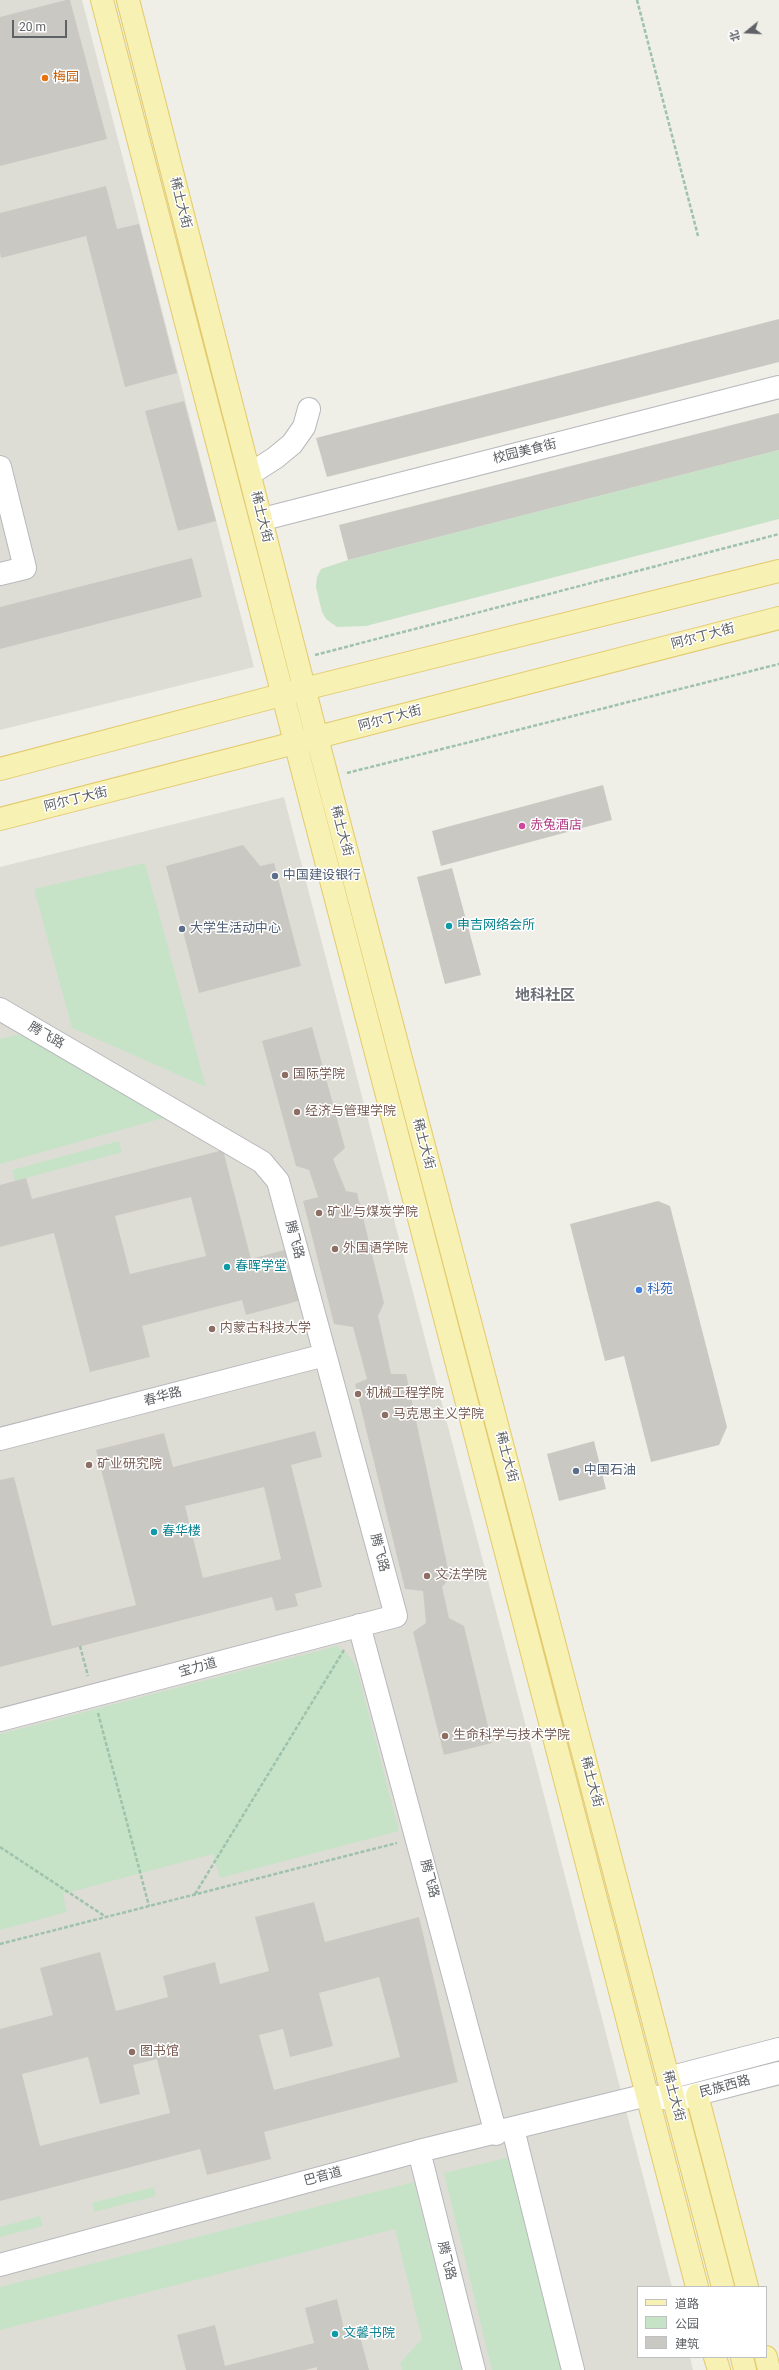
<!DOCTYPE html>
<html>
<head>
<meta charset="utf-8">
<style>
	body { margin:0 }
	#map { position:relative; width:779px; height:2370px; overflow:hidden; background:#efeee7; font-family:Roboto,"Noto Sans SC",sans-serif }
	canvas { display:block }
	.legend { position:absolute; left:637px; top:2286px; width:130px; height:72px; box-sizing:border-box; background:#fff; border:1px solid #bfc0c1; margin:0; padding:5px 7px; list-style:none; font-size:12px; color:#5e6165 }
	.legend li { display:flex; align-items:center; gap:8px; height:20px }
	.legend b { width:20px; border:1px solid #bfc0c1 }
	.north { position:absolute; left:727px; top:12px; width:40px; height:40px; -webkit-text-stroke:3px #fff; paint-order:stroke; rotate:252deg; font-size:11px; font-weight:700; line-height:16px; text-align:center; color:#5e6165 }
	.north::after { content:''; display:block; margin:auto; width:14px; height:18px; background:#5e6165; clip-path:polygon(50% 0,100% 100%,50% 72%,0 100%) }
	.scale { position:absolute; left:12px; top:20px; width:55px; height:18px; box-sizing:border-box; border:2px solid #5e6165; border-top:0; padding-left:5px; font-size:12px; line-height:14px; white-space:nowrap; color:#5e6165; -webkit-text-stroke:3px #fff; paint-order:stroke }
</style>
</head>
<body>
<div id="map">
<canvas width="779" height="2370"></canvas>
<ul class="legend">
<li><b style="height:5px;background:#f7f1b4"></b>道路</li>
<li><b style="height:11px;background:#c6e3c8"></b>公园</li>
<li><b style="height:11px;background:#cac8c3"></b>建筑</li>
</ul>
<div class="north">北</div>
<div class="scale">20 m</div>
</div>
<script>
const g = document.querySelector('canvas').getContext('2d');
g.lineJoin = 'round';
function paint(path, color) {
  g.fillStyle = color;
  g.fill(path, 'evenodd');
}
function toPath(rows) {
  const path = new Path2D();
  for (const r of rows) {
    path.moveTo(r[0], r[1]);
    for (let i = 2; i < r.length; i += 2) path.lineTo(r[i], r[i + 1]);
  }
  return path;
}
function strokePath(path, color, width, dash) {
  g.strokeStyle = color;
  g.lineWidth = width;
  g.lineCap = dash ? 'butt' : 'round';
  g.setLineDash(dash || []);
  g.stroke(path);
}
function write(font, color, halo, rows, align = 'center') {
  g.font = font + ' Roboto,"Noto Sans SC",sans-serif';
  g.lineWidth = 3;
  g.setLineDash([]);
  g.textBaseline = 'middle';
  g.strokeStyle = halo;
  g.fillStyle = color;
  for (const [text, x, y, turn = 0] of rows) {
    g.save();
    g.translate(x, y);
    g.rotate((+turn || 0) * Math.PI / 180);
    g.textAlign = isNaN(turn) ? turn : align;
    if (halo) g.strokeText(text, 0, 0);
    g.fillText(text, 0, 0);
    g.restore();
  }
}
const education = toPath([
	[0,0,82,0,254,667,0,730],
	[284,797,672,2287,638,2287,638,2357,690,2357,693,2370,0,2370,0,867]
]);
const green = toPath([
	[779,450,779,519,366,626,337,627,326,619,322,612,316,587,317,577,321,569,348,560],
	[145,863,206,1087,72,1028,34,889],
	[24,1033,167,1117,0,1164,0,1039],
	[119,1141,122,1152,15,1181,12,1170],
	[337,1646,351,1658,357,1669,399,1831,220,1878,213,1854,63,1894,67,1912,0,1930,0,1734],
	[510,2157,563,2370,492,2370,444,2173],
	[414,2182,461,2370,402,2370,400,2363,422,2339,395,2229,0,2330,0,2287],
	[154,2187,156,2196,94,2212,92,2203],
	[40,2216,43,2226,0,2237,0,2227]
]);
const building = toPath([
	[66,0,70,0,107,139,0,166,0,17],
	[106,186,117,229,139,224,177,373,125,387,86,236,1,258,0,252,0,213],
	[779,319,779,362,327,477,316,438],
	[184,401,216,521,178,531,145,411],
	[779,413,779,450,348,560,339,525],
	[192,558,202,597,0,649,0,607],
	[603,785,612,820,441,866,432,831],
	[243,845,260,866,274,863,301,966,199,993,166,866],
	[452,868,481,975,445,984,417,877],
	[312,1027,345,1148,333,1159,346,1191,357,1193,384,1303,378,1316,391,1374,406,1374,450,1578,442,1587,449,1618,464,1626,492,1743,444,1755,413,1632,426,1623,423,1591,405,1589,355,1384,367,1379,353,1327,334,1324,303,1201,318,1197,309,1170,296,1166,262,1041],
	[223,1150,251,1259,288,1249,302,1300,246,1315,242,1300,142,1326,150,1357,90,1372,54,1233,0,1247,0,1185,26,1178,32,1199],
	[191,1197,206,1256,130,1274,115,1216],
	[658,1201,670,1206,727,1427,719,1445,651,1462,624,1356,605,1361,570,1224],
	[315,1431,322,1457,291,1465,322,1587,295,1594,298,1606,276,1611,272,1597,0,1667,0,1480,14,1477,52,1626,136,1605,96,1450,164,1433,173,1467],
	[264,1487,281,1559,203,1578,185,1506],
	[594,1441,606,1489,559,1501,547,1454],
	[314,1902,325,1942,419,1917,458,2082,264,2132,271,2159,207,2175,200,2149,0,2201,0,2029,53,2015,40,1968,100,1952,116,2011,168,1997,163,1976,215,1962,220,1984,269,1971,255,1917],
	[379,1977,400,2057,274,2090,259,2035,283,2029,290,2057,333,2046,319,1993],
	[88,2057,100,2104,140,2094,133,2065,157,2059,170,2113,40,2146,22,2074],
	[337,2299,345,2333,358,2329,369,2370,317,2370,317,2367,305,2370,186,2370,177,2335,215,2325,225,2366,314,2343,305,2308]
]);
const path = toPath([
	[637,0,698,236],
	[315,655,779,534],
	[347,773,779,664],
	[80,1646,88,1676],
	[98,1713,149,1906],
	[0,1847,106,1917],
	[195,1894,344,1650],
	[0,1944,397,1843]
]);
const minor = toPath([
	[0,467,25,568,0,574],
	[250,474,275,458,292,444,304,427,309,409],
	[271,517,779,387],
	[0,1009,262,1162,278,1181,396,1616,0,1720],
	[0,1439,325,1355],
	[359,1625,496,2134],
	[668,2078,779,2049],
	[513,2129,573,2370],
	[419,2151,474,2370],
	[0,2265,419,2151,647,2095,674,2100,779,2073]
]);
const major = toPath([
	[102,0,697,2287],
	[128,0,317,738,723,2287],
	[0,769,304,689,779,571],
	[0,819,779,618],
	[697,2095,747,2287],
	[715,2357,719,2370],
	[742,2357,745,2370],
	[766,2357,769,2370]
]);
const markers = [
	[45,78,4,"#e8710a"],
	[522,826,4,"#d1479c"],
	[275,876,4,"#5c6f8a"],
	[449,926,4,"#0f9aa8"],
	[182,929,4,"#5c6f8a"],
	[285,1075,4,"#8d6e63"],
	[297,1112,4,"#8d6e63"],
	[319,1213,4,"#8d6e63"],
	[335,1249,4,"#8d6e63"],
	[227,1267,4,"#0f9aa8"],
	[639,1290,4,"#3f7fe0"],
	[212,1329,4,"#8d6e63"],
	[358,1394,4,"#8d6e63"],
	[385,1415,4,"#8d6e63"],
	[89,1465,4,"#8d6e63"],
	[576,1471,4,"#5c6f8a"],
	[154,1532,4,"#0f9aa8"],
	[427,1576,4,"#8d6e63"],
	[445,1736,4,"#8d6e63"],
	[132,2052,4,"#8d6e63"],
	[335,2334,4,"#0f9aa8"]
];
const foodNames = [
	["梅园",53,78]
];
const streetNames = [
	["稀土大街",180,203,76],
	["校园美食街",525,452,-14],
	["稀土大街",261,517,76],
	["阿尔丁大街",703,637,-15],
	["阿尔丁大街",390,719,-15],
	["阿尔丁大街",76,800,-14],
	["稀土大街",341,831,75],
	["腾飞路",46,1036,30],
	["稀土大街",423,1144,75],
	["腾飞路",294,1240,75],
	["春华路",163,1397,-15],
	["稀土大街",506,1457,75],
	["腾飞路",379,1553,75],
	["宝力道",198,1668,-15],
	["稀土大街",591,1782,75],
	["腾飞路",429,1879,75],
	["民族西路",725,2087,-15],
	["稀土大街",673,2096,75],
	["巴音道",323,2177,-15],
	["腾飞路",446,2261,76]
];
const hotelNames = [
	["赤兔酒店",530,826]
];
const serviceNames = [
	["中国建设银行",283,876],
	["大学生活动中心",190,929],
	["中国石油",584,1471]
];
const cultureNames = [
	["申吉网络会所",457,926],
	["春晖学堂",235,1267],
	["春华楼",162,1532],
	["文馨书院",343,2334]
];
const educationNames = [
	["国际学院",293,1075],
	["经济与管理学院",305,1112],
	["矿业与煤炭学院",327,1213],
	["外国语学院",343,1249],
	["内蒙古科技大学",220,1329],
	["机械工程学院",366,1394],
	["马克思主义学院",393,1415],
	["矿业研究院",97,1465],
	["文法学院",435,1576],
	["生命科学与技术学院",453,1736],
	["图书馆",140,2052]
];
const shopNames = [
	["科苑",647,1290]
];
const quarterNames = [
	["地科社区",545,996]
];
paint(education, '#deddd5');
paint(green, '#c6e3c8');
paint(building, '#cac8c3');
strokePath(minor, '#b7b8bc', 24);
strokePath(major, '#e3ca6c', 24);
strokePath(path, '#9fc2ab', 2.5, [4, 2]);
strokePath(minor, '#fff', 22);
strokePath(major, '#f7f1b4', 22);
for (const [x, y, r, color] of markers) {
  const dot = new Path2D();
  dot.arc(x, y, r, 0, 2 * Math.PI);
  g.fillStyle = color;
  g.fill(dot);
  strokePath(dot, '#fff', 1.5);
}
write('13px', '#c56008', '#fff', foodNames, 'left');
write('13px', '#5e6165', '#fff', streetNames);
write('13px', '#b23c85', '#fff', hotelNames, 'left');
write('13px', '#4e5e75', '#fff', serviceNames, 'left');
write('13px', '#0d838f', '#fff', cultureNames, 'left');
write('13px', '#785e54', '#fff', educationNames, 'left');
write('13px', '#366cbe', '#fff', shopNames, 'left');
write('bold 15px', '#6f7377', '#fff', quarterNames);
</script>
</body>
</html>
